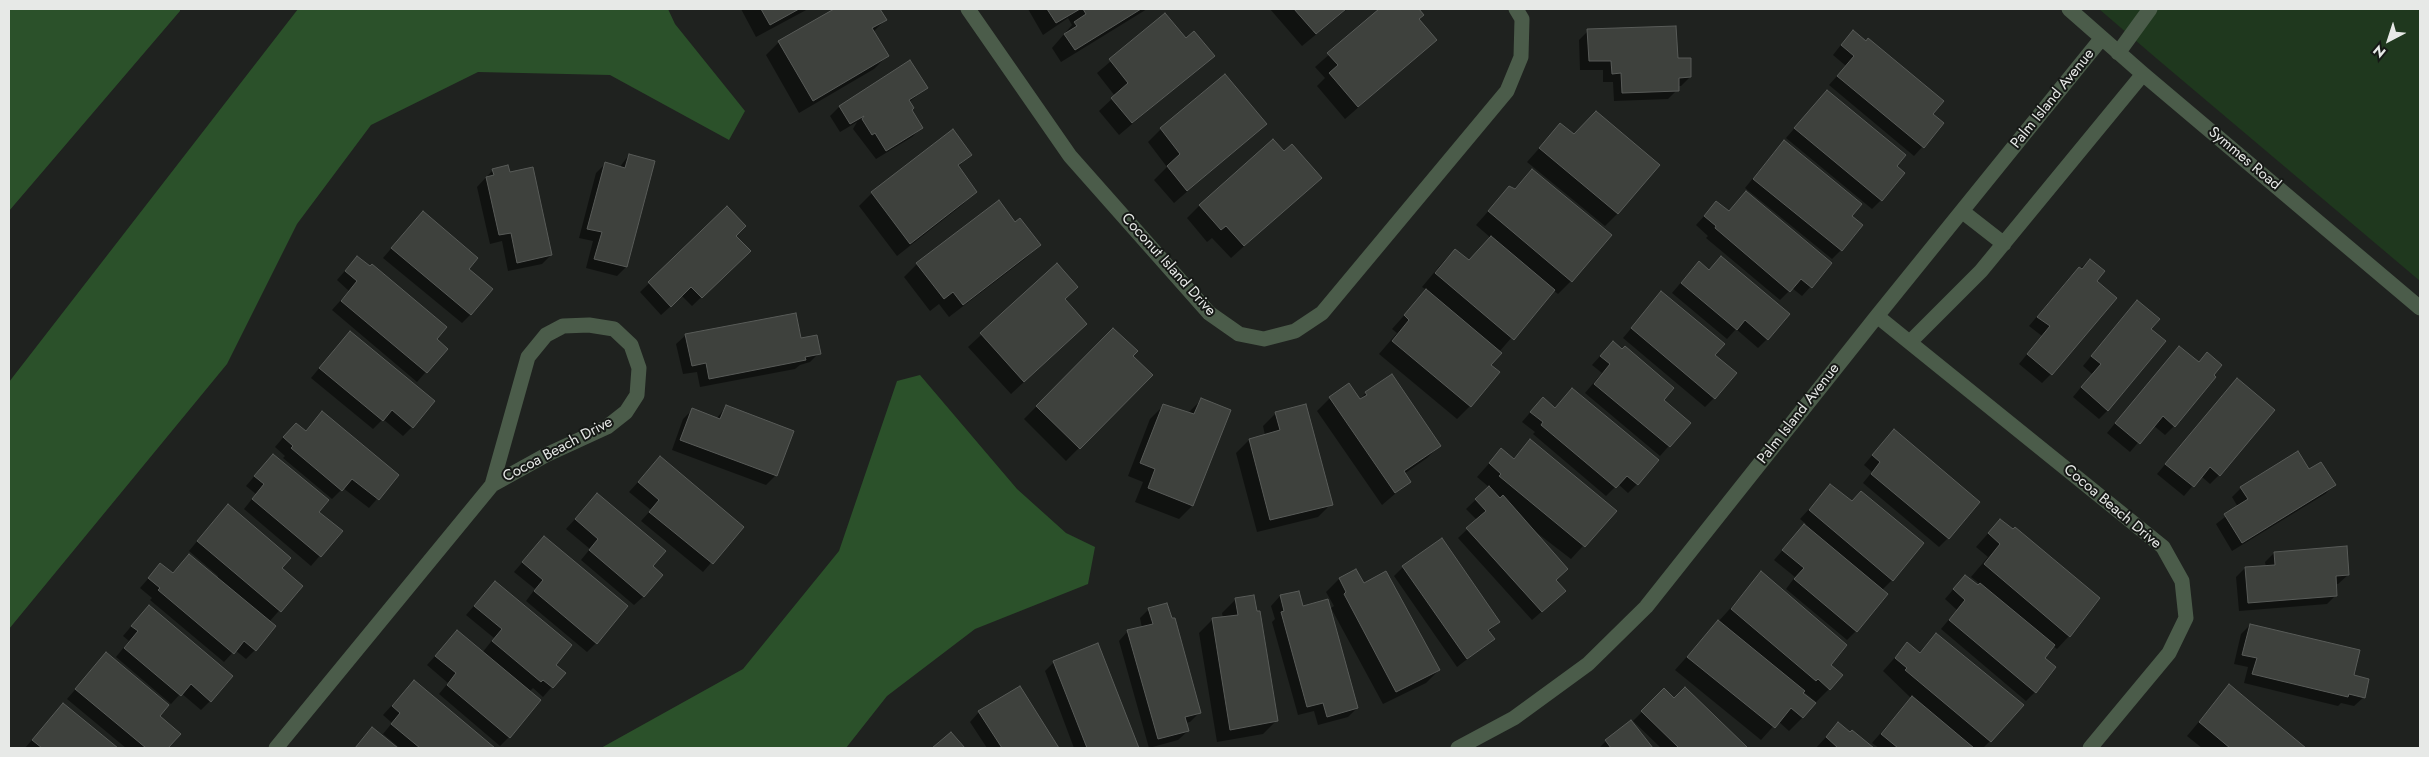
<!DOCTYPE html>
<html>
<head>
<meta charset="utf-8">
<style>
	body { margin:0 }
	#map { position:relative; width:2429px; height:757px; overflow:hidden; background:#1f221f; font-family:Jost,sans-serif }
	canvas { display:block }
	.frame { position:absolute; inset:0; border:10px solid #e7e9e7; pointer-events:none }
	.north { position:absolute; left:2364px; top:15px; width:50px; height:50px; -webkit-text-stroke:4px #161916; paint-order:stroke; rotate:220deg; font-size:14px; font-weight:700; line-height:20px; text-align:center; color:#e7e9e7 }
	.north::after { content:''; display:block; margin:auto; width:18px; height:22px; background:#e7e9e7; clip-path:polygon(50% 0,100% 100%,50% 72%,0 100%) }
</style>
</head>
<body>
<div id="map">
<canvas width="2429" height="757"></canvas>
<div class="frame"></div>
<div class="north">N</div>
</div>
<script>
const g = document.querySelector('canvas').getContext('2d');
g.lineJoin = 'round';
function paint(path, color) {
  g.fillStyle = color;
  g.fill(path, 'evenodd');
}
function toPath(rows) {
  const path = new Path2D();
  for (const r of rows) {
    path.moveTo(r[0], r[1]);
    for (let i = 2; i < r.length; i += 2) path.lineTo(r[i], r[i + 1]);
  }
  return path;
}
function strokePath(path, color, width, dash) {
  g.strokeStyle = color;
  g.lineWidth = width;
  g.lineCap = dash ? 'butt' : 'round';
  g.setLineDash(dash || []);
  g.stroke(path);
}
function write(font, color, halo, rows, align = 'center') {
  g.font = font + ' Jost,sans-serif';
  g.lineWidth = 4;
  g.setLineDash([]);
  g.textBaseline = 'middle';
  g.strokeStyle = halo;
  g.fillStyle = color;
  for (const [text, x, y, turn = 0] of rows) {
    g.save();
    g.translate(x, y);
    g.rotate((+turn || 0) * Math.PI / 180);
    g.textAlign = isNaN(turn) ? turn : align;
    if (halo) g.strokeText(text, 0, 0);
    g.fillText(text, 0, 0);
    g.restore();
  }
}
const green = toPath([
	[2099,9,2420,9,2420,281,2156,58]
]);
const water = toPath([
	[9,9,180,9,180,11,9,211],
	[298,9,668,9,675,24,745,111,729,140,610,75,478,72,371,125,297,224,227,364,9,629,9,382],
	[920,375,1017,489,1066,533,1095,547,1088,584,975,629,887,696,846,748,601,748,743,669,839,551,897,381]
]);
const shadow = toPath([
	[741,9,808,9,756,37],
	[837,9,879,9,885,20,873,32,887,56,874,69,799,113,766,55,779,42],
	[1028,9,1147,9,1061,62,1052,48,1072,25,1068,18,1043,35],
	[1270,9,1347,9,1302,46],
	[1381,9,1418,9,1423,15,1418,19,1436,40,1345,119,1317,86,1325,78,1315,67],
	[1165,15,1186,40,1213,56,1119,135,1099,111,1115,96,1097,73],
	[1588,31,1676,60,1690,77,1681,86,1677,86,1677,90,1668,99,1614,101,1613,82,1603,82,1603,70,1580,70,1579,40],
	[1844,41,1943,124,1914,156,1829,85,1846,66,1833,55],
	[910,61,927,88,909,102,910,110,921,128,912,137,876,159,853,129,857,122,840,132,830,116,839,107],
	[1827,91,1895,166,1881,200,1872,209,1786,138],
	[1265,124,1174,203,1154,180,1167,167,1148,142,1161,129],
	[1560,125,1618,213,1605,226,1527,162],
	[952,131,970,154,958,167,975,192,962,205,897,256,859,206,872,193],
	[1775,151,1851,216,1841,250,1832,259,1745,188],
	[1284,153,1320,178,1231,258,1212,238,1207,242,1187,218,1200,205],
	[629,155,626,267,617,276,586,268,593,241,579,238,596,173,605,164,619,168],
	[493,170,551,255,542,264,508,271,502,241,490,244,477,187],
	[1532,170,1571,281,1558,294,1553,290,1499,352,1490,365,1470,406,1457,419,1379,354,1397,333,1392,329,1427,290,1422,287,1442,263,1455,250,1468,261,1491,238,1476,225,1510,187,1513,190],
	[1746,193,1831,264,1802,296,1792,288,1780,300,1706,238,1708,236,1696,225,1717,202,1728,212],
	[727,208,735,236,749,251,692,306,682,296,661,315,640,292],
	[414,222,467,269,471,314,462,323,383,258],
	[1015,223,1039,245,1026,258,949,317,939,304,930,311,904,277,917,264],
	[357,257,446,349,417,382,332,310,349,291,337,280],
	[1721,257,1767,339,1758,348,1736,329,1727,339,1672,293,1690,272,1708,271],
	[2090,260,2095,281,2051,374,2042,383,2019,364,2042,336,2029,326,2070,277],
	[1057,265,1064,300,1086,324,1011,394,968,347],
	[1661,293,1714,355,1714,398,1705,407,1623,338],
	[2128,311,2150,329,2108,410,2099,419,2073,397,2092,374,2083,366],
	[1113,329,1132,356,1151,375,1066,461,1024,419],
	[686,335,800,339,819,353,810,362,800,365,795,369,700,387,697,372,683,374,676,344],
	[341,342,412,427,403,436,383,419,373,429,311,378],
	[1613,342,1662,400,1689,423,1660,456,1585,393,1602,373,1592,365],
	[2170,357,2174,426,2165,435,2153,425,2130,452,2107,433],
	[2237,380,2219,475,2210,484,2201,476,2184,496,2157,474],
	[1572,389,1637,484,1628,493,1618,484,1606,496,1533,434,1535,432,1522,422,1534,408,1554,409],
	[1366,393,1440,445,1427,458,1404,474,1410,481,1382,505,1317,411,1330,398,1359,400],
	[1201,400,1229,411,1192,506,1179,519,1135,502,1143,482,1128,476,1150,419,1164,405,1188,413],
	[726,407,792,431,775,476,766,485,672,450,683,419,692,410,716,419],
	[1276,413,1331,504,1318,517,1257,532,1236,453,1249,440,1265,435,1263,426],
	[313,422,398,475,369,508,343,488,332,499,283,458,285,456,275,447,287,433,305,432],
	[1885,440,1948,538,1939,547,1863,483,1872,472,1864,465],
	[1530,441,1615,511,1571,559,1528,526,1555,580,1555,600,1532,620,1458,538,1477,520,1466,509,1489,487,1477,477,1501,450,1513,459],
	[2298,453,2309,471,2334,485,2325,494,2232,551,2216,524,2238,507,2232,497,2241,488],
	[660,458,742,527,703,572,641,521,651,510,629,492],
	[264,465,341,531,311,566,244,509,256,494,246,486],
	[1831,485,1892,580,1882,590,1856,631,1847,640,1786,589,1795,577,1774,560,1806,524,1800,519],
	[597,495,652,566,644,596,634,605,581,560,590,549,566,529],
	[219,515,301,586,269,622,255,650,246,659,235,650,224,662,150,600,152,598,140,588,160,565,172,574,189,555,217,578,218,576,189,551],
	[2000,520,2069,636,2057,649,2053,646,2043,659,2035,692,2026,701,1941,629,1957,610,1945,599,1957,585,1978,587,1980,584,1971,577,1988,557,1976,547],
	[544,537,596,643,587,652,526,601,535,589,514,572],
	[2274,553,2348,575,2338,584,2335,584,2336,595,2327,604,2239,611,2236,577,2245,568,2266,567,2265,562],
	[1403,567,1499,622,1488,632,1493,639,1457,667,1394,576],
	[1355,570,1363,585,1439,670,1426,683,1383,704,1331,608,1334,606,1326,592,1339,579],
	[1762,573,1829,665,1829,689,1816,702,1804,692,1802,694,1814,703,1802,718,1789,731,1778,721,1761,740,1675,670],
	[495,582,554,665,564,673,543,697,533,688,529,692,509,737,500,746,439,694,448,683,427,665,457,632,482,653,494,638,466,615],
	[1298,592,1302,608,1357,708,1348,717,1318,725,1314,711,1298,715,1272,622,1275,619,1271,606,1280,596],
	[1235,600,1276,721,1263,734,1217,742,1199,633,1213,619,1223,618,1222,613],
	[1149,609,1199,713,1190,722,1185,723,1188,731,1178,740,1149,748,1119,641,1128,631,1142,628,1140,618],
	[140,616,210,701,201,710,181,693,171,704,116,657,129,641,123,636],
	[2250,625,2352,676,2364,697,2354,706,2341,703,2338,706,2244,683,2248,667,2234,664,2241,634],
	[1936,635,1990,741,1983,748,1879,748,1872,743,1911,698,1883,671,1907,644,1919,653],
	[1097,645,1137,748,1074,748,1045,671,1054,662],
	[106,654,158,716,179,734,167,748,126,748,67,699],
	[414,681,493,748,400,748,383,734,392,723,383,715],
	[2229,686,2304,748,2202,748,2187,736],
	[1019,687,1058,748,987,748,970,722,979,712],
	[1685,689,1747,748,1661,748,1633,721,1664,690,1674,700],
	[63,704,116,748,25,748],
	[1630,722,1651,748,1599,748,1606,741],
	[1838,724,1850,734,1852,731,1873,748,1816,748]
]);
const building = toPath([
	[761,9,799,9,770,25,761,9],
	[834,9,880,9,887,20,872,28,889,56,813,101,778,41,834,9],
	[1047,9,1080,9,1056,23,1047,9],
	[1083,9,1141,9,1075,50,1064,34,1077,26,1074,22,1086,14,1083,9],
	[1294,9,1346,9,1316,34,1294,9],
	[1379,9,1419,9,1424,15,1419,19,1437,40,1358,107,1329,73,1338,65,1327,53,1379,9],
	[1165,13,1186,38,1194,31,1215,56,1132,123,1111,98,1128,83,1109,59,1165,13],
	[1676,26,1678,58,1691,58,1691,77,1679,78,1679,91,1622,93,1621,73,1612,74,1611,61,1589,61,1587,29,1676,26],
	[1853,30,1866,41,1868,38,1944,101,1933,114,1944,123,1924,148,1837,76,1854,56,1841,45,1853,30],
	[910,60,928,88,909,100,914,108,912,110,923,128,886,151,875,133,872,135,862,119,864,116,850,124,839,106,910,60],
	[1225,74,1267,124,1187,191,1167,166,1180,154,1160,128,1225,74],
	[1827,90,1906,155,1897,166,1905,173,1882,201,1794,128,1827,90],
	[1596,111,1660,165,1618,214,1539,148,1560,123,1574,134,1596,111],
	[953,129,972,155,958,165,977,192,910,244,871,192,953,129],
	[1273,139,1284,151,1292,144,1322,178,1244,246,1226,226,1221,230,1199,205,1273,139],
	[1784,140,1862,204,1852,216,1863,225,1842,251,1753,179,1784,140],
	[629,154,655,161,627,267,594,259,602,232,587,229,605,162,625,168,629,154],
	[508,165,510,172,533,167,552,255,517,263,511,233,499,235,486,177,494,175,492,169,508,165],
	[1532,169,1612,235,1572,282,1488,211,1509,186,1515,189,1532,169],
	[1746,191,1832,263,1812,288,1801,279,1790,292,1715,228,1716,226,1704,216,1716,201,1729,211,1746,191],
	[999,200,1015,222,1020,218,1041,245,963,305,953,292,944,299,916,263,999,200],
	[727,206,746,226,736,236,751,251,702,298,691,287,671,307,648,282,727,206],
	[423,211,478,258,469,269,493,289,471,315,391,248,423,211],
	[1491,236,1555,290,1514,340,1435,273,1455,249,1469,260,1491,236],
	[357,256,370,266,372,264,447,327,437,339,448,349,427,373,341,301,357,281,345,271,357,256],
	[1721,256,1790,314,1768,340,1745,320,1737,330,1681,283,1699,261,1709,270,1721,256],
	[2090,259,2105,271,2097,281,2117,298,2052,375,2027,354,2050,326,2037,317,2079,267,2082,269,2090,259],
	[1057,263,1078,287,1065,299,1087,324,1024,382,980,333,1057,263],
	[1426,289,1502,353,1491,365,1500,372,1471,407,1392,341,1409,320,1404,315,1426,289],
	[1661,291,1725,344,1715,355,1737,373,1715,399,1631,328,1661,291],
	[2137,300,2160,319,2151,329,2166,341,2108,411,2081,387,2101,364,2091,356,2137,300],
	[796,313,801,338,817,335,821,354,805,357,806,360,709,379,706,363,692,366,685,334,796,313],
	[1113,328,1138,351,1133,356,1153,375,1080,449,1036,406,1113,328],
	[350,331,435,401,413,428,392,410,383,421,319,368,350,331],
	[1613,341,1622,349,1625,346,1674,388,1664,400,1691,423,1670,447,1594,384,1610,364,1600,356,1613,341],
	[2179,346,2199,362,2207,352,2222,365,2214,375,2216,377,2175,427,2163,416,2140,444,2115,423,2179,346],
	[1392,374,1441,446,1404,471,1411,482,1395,493,1329,397,1349,383,1360,399,1367,395,1365,392,1392,374],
	[2237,378,2275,410,2220,476,2210,467,2194,487,2165,464,2237,378],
	[1572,388,1659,460,1638,485,1627,476,1616,488,1541,425,1543,422,1530,412,1543,397,1555,408,1572,388],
	[1201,398,1231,410,1193,506,1148,488,1155,469,1140,463,1163,404,1194,414,1201,398],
	[1306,404,1333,505,1270,520,1249,439,1280,430,1275,412,1306,404],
	[726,405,794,431,777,476,680,440,692,408,720,419,726,405],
	[322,411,399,475,379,500,352,479,342,491,291,448,293,446,283,437,296,423,306,431,322,411],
	[1894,429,1980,502,1949,539,1871,474,1880,462,1872,455,1894,429],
	[1530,439,1617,511,1585,547,1499,476,1501,474,1489,463,1501,448,1514,459,1530,439],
	[2298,451,2309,469,2321,462,2336,485,2242,543,2224,514,2248,499,2240,487,2298,451],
	[273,454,329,500,319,512,343,531,321,557,252,499,264,484,254,476,273,454],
	[660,456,744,527,713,564,649,512,659,500,638,482,660,456],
	[1830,484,1852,501,1861,491,1924,543,1893,581,1809,510,1830,484],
	[1489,486,1500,498,1503,495,1568,569,1556,580,1566,591,1542,612,1466,528,1486,511,1475,499,1489,486],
	[597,493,666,551,653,566,663,575,644,597,589,550,598,539,575,519,597,493],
	[228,504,291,558,282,568,303,586,281,612,197,541,228,504],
	[2000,519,2013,529,2015,527,2100,598,2070,637,1984,564,2000,544,1988,533,2000,519],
	[1804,524,1888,594,1857,632,1794,579,1804,568,1782,550,1804,524],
	[544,536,628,606,597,644,534,591,543,580,522,562,544,536],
	[1442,538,1500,622,1488,630,1495,639,1467,659,1402,566,1442,538],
	[2347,546,2349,575,2336,576,2337,596,2248,603,2245,567,2275,565,2274,552,2347,546],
	[189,554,276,626,256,651,244,641,234,654,158,590,160,588,148,578,160,563,173,573,189,554],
	[1356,569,1364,583,1386,571,1440,670,1396,692,1344,594,1346,592,1339,578,1356,569],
	[1761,571,1847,645,1831,665,1843,675,1830,690,1818,679,1816,681,1731,609,1761,571],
	[1965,575,1978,585,1980,583,2055,645,2045,658,2056,667,2036,693,1949,620,1965,600,1953,589,1965,575],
	[495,581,572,645,556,665,566,673,553,688,543,680,541,682,492,641,502,629,474,606,495,581],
	[1299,591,1303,606,1328,599,1358,708,1327,717,1323,703,1307,707,1281,612,1284,611,1280,595,1299,591],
	[1254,595,1257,611,1260,611,1278,721,1230,730,1212,618,1238,615,1235,598,1254,595],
	[1167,603,1172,618,1175,618,1201,713,1185,717,1189,731,1158,739,1127,630,1153,624,1148,608,1167,603],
	[149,605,233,676,211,702,191,684,181,696,124,648,138,631,131,626,149,605],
	[1718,620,1805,691,1803,693,1816,703,1803,718,1791,708,1775,728,1687,657,1718,620],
	[2250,624,2360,650,2354,675,2369,679,2365,698,2349,694,2348,697,2252,674,2257,658,2242,655,2250,624],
	[457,630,541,700,510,738,447,685,456,673,435,656,457,630],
	[1936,633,2024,705,1991,742,1905,670,1907,668,1895,658,1907,642,1920,653,1936,633],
	[1098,643,1139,748,1087,748,1053,661,1098,643],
	[106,652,169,705,160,716,181,734,168,748,146,748,75,689,106,652],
	[414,680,495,748,420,748,391,724,400,713,392,706,414,680],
	[2229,684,2254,705,2306,748,2230,748,2199,722,2229,684],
	[1020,686,1059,748,1002,748,978,711,1020,686],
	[1685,687,1748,748,1679,748,1641,711,1664,688,1674,698,1685,687],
	[1912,696,1974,748,1898,748,1881,734,1912,696],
	[63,703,118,748,42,748,32,740,63,703],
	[1631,720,1653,748,1611,748,1605,740,1631,720],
	[1838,722,1850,732,1852,730,1874,748,1838,748,1826,737,1838,722],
	[372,727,398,748,355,748,372,727],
	[951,732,965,748,932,748,951,732]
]);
const minor = toPath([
	[968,9,1070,156,1209,313,1239,334,1264,339,1295,331,1322,313,1507,91,1521,57,1522,19,1516,9],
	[2069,9,2143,74,2420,308],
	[2118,53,2150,9],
	[1963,212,2004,244],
	[1877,316,2163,547,2182,581,2186,618,2169,653,2090,748],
	[1910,342,1981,271,2143,74],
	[276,748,492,485,546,455,607,427,626,412,637,395,639,368,631,345,614,329,589,325,563,326,546,335,528,357,492,485],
	[1458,748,1514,718,1588,664,1646,607,1877,316,2101,39]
]);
const streetNames = [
	["Palm Island Avenue",2053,99,-51],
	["Symmes Road",2244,159,40],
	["Coconut Island Drive",1168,265,48],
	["Palm Island Avenue",1799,414,-52],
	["Cocoa Beach Drive",558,450,-28],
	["Cocoa Beach Drive",2112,507,40]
];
paint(green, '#1f381e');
paint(water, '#2b512a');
paint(shadow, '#0007');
paint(building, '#3e413d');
strokePath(building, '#585b58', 1);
strokePath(minor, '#4b5c4a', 15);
write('15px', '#e7e9e7', '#161916', streetNames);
</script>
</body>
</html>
